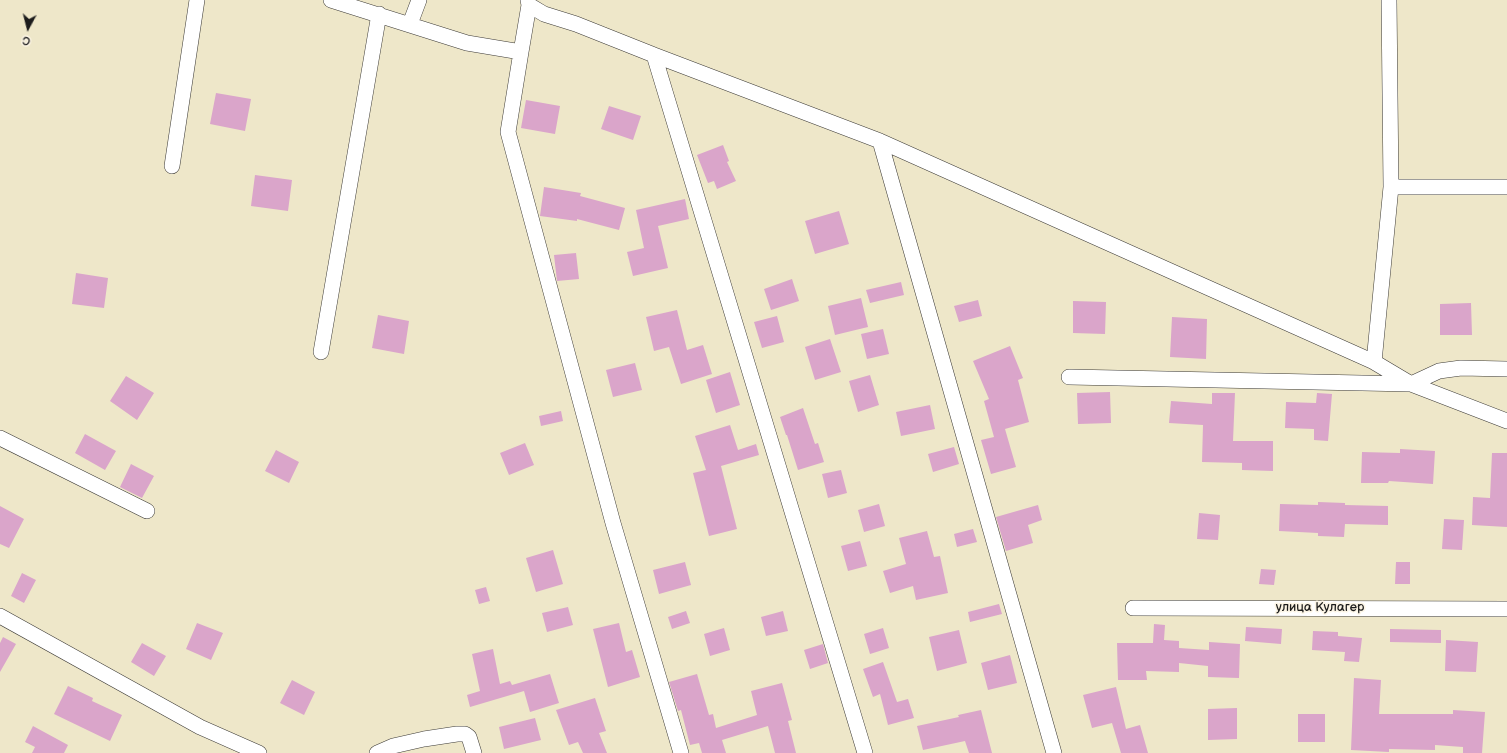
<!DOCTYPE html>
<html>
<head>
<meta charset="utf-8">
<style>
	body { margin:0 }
	#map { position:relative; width:1507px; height:753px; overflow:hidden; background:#eee7c9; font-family:"Balsamiq Sans",sans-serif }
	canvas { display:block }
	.north { position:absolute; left:8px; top:8px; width:40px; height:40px; -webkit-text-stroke:3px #fcf5e5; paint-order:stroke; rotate:187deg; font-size:11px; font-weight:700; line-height:16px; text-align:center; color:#1c1c1c }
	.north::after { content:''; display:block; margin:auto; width:14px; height:18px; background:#1c1c1c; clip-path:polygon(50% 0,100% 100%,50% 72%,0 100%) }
</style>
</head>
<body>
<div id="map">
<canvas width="1507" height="753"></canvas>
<div class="north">С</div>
</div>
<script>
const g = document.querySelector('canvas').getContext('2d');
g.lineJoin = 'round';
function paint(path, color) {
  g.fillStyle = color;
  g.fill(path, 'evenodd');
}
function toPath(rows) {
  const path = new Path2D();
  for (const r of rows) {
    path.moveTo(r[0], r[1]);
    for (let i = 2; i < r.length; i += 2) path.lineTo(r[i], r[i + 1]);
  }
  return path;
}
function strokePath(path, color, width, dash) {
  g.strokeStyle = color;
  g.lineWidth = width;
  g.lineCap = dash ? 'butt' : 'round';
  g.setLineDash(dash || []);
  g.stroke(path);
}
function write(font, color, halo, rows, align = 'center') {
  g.font = font + ' "Balsamiq Sans",sans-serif';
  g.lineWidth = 3;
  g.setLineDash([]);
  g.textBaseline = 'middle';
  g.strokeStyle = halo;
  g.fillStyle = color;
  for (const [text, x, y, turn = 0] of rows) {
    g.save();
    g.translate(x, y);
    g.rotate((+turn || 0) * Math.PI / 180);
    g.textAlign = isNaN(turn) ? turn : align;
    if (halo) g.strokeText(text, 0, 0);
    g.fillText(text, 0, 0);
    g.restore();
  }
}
const building = toPath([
	[216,93,251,99,245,131,210,124],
	[526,100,560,106,555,134,521,128],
	[609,106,641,116,633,140,601,129],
	[723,145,729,161,727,162,736,181,717,189,714,181,708,183,697,155],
	[255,175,292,180,288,211,251,206],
	[544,187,581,193,580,196,625,208,619,230,577,219,577,221,540,216],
	[685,199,689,219,658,226,668,268,633,276,627,252,644,248,636,210],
	[839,211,849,244,815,254,805,221],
	[576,253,579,279,557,281,554,255],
	[76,273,108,278,104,308,72,304],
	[792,279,799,301,771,310,764,289],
	[901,282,904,295,870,303,866,290],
	[861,298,868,327,835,335,828,306],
	[978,300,982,316,959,322,954,306],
	[1073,301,1106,302,1105,334,1073,333],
	[1471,303,1472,335,1440,335,1440,304],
	[677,310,687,350,703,345,712,374,681,384,669,347,654,351,646,317],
	[378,315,409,321,404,354,372,348],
	[777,316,784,342,762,348,754,322],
	[1172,317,1207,319,1206,359,1170,357],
	[883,329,889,354,867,359,861,334],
	[830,339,841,372,815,380,805,347],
	[1010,346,1023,378,1018,380,1029,422,1005,429,1016,467,991,474,981,440,994,437,984,401,989,399,973,361],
	[635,363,642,390,613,397,606,370],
	[730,372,740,405,716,413,706,380],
	[870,375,879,405,858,412,849,381],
	[126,376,154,393,137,420,110,401],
	[1110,392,1111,423,1078,424,1077,393],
	[1212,393,1235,393,1233,441,1273,441,1273,471,1242,470,1242,463,1202,462,1203,425,1169,423,1171,401,1212,404],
	[1317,393,1332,394,1328,441,1314,440,1314,429,1285,428,1286,402,1316,403],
	[930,405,935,429,901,436,896,412],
	[803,408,815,444,818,443,824,462,798,470,787,435,786,435,780,417],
	[561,411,563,421,541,426,539,416],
	[730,425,738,450,756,444,759,455,721,466,737,529,709,536,693,473,706,470,695,436],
	[85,434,116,451,105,470,75,453],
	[525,443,534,465,509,475,500,453],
	[954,447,959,464,933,472,928,454],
	[1400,449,1435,451,1433,484,1389,481,1388,483,1361,483,1362,452,1400,453],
	[276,450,299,462,289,483,265,471],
	[1492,453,1507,453,1507,527,1472,525,1473,497,1490,498],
	[131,464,154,476,142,498,120,487],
	[841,470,847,493,828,498,822,474],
	[1318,502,1345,503,1345,505,1388,506,1388,525,1345,524,1344,537,1318,536,1318,533,1279,531,1280,504,1318,505],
	[879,504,885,526,864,532,858,510],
	[1038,505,1042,520,1028,525,1033,543,1006,551,996,517],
	[0,506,24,519,9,548,0,544],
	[1199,513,1220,515,1218,540,1197,539],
	[1444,519,1464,520,1462,550,1442,549],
	[973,529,977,542,957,547,954,534],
	[927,531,934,557,940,556,948,593,916,600,913,586,890,593,883,571,906,564,899,538],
	[860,541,867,566,848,571,841,546],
	[553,550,563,584,536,592,526,558],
	[685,562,691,585,659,594,653,570],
	[1396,562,1410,562,1410,584,1395,584],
	[1261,569,1276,570,1274,585,1259,584],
	[22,573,36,580,24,603,11,596],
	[486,587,490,601,479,604,475,590],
	[999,604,1002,614,970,622,968,612],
	[568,607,573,625,547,632,542,613],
	[686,611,690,623,672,629,668,617],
	[783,611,788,631,766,636,761,617],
	[197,623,223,633,211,660,186,649],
	[619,623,626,652,632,650,640,677,608,687,593,629],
	[1154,624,1165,625,1164,640,1179,641,1179,648,1209,650,1209,642,1240,644,1239,678,1208,677,1208,666,1179,663,1179,672,1146,671,1147,680,1118,680,1117,643,1153,643],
	[1246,627,1282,629,1281,644,1245,641],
	[724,628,730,650,710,656,704,634],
	[883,628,889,648,870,654,864,634],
	[1390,629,1441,630,1441,643,1390,642],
	[959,630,967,663,937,671,929,637],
	[1313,631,1338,632,1338,636,1362,638,1359,662,1344,661,1345,652,1312,650],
	[3,637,16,644,0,672,0,643],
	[1446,640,1478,642,1476,672,1445,671],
	[142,643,166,656,154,676,131,662],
	[823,644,828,663,810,669,804,650],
	[493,649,500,684,510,681,512,685,550,674,559,703,530,712,524,691,470,707,467,695,480,691,472,654],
	[1010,655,1017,683,988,690,981,663],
	[883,662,897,702,908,699,914,718,888,725,880,694,873,697,863,669],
	[697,674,709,715,713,714,716,728,757,715,751,691,782,683,792,720,788,721,796,753,775,753,768,726,722,740,726,753,702,753,699,743,690,745,681,710,678,711,669,682],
	[1354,678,1381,680,1379,714,1453,714,1453,710,1485,712,1482,753,1463,753,1463,747,1435,745,1435,750,1389,749,1389,752,1351,750],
	[292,680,315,692,304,715,280,703],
	[68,686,93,698,92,701,122,715,110,741,54,714],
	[1116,687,1126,729,1140,725,1148,753,1121,753,1112,723,1092,728,1083,695],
	[595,698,606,731,599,733,607,753,583,753,578,742,569,745,556,710],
	[1237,708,1237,739,1208,740,1208,709],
	[981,710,992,753,969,753,965,741,923,750,917,726,959,717,958,715],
	[1298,714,1325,714,1325,742,1298,742],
	[535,718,541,740,504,749,499,727],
	[33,726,68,745,64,753,32,753,35,747,25,742]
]);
const minor = toPath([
	[331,0,467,43,521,52,529,5],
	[528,0,529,5,544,14,576,24,654,55,865,753],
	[410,24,419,0],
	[521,52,508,132,613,523,681,753],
	[654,55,880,141,1374,362,1411,384,1507,421],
	[880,141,1054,753],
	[172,166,197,0],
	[1391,187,1507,187],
	[321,352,379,14],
	[1374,362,1391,187,1389,0],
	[1069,377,1411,384,1439,371,1461,368,1507,369],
	[0,438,147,511],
	[1133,608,1507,609],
	[0,616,200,727,259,753],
	[377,753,393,746,424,739,457,734,465,734,469,737,474,753]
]);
const streetNames = [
	["улица Кулагер",1320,608]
];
paint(building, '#daa5ca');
strokePath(minor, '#3c3a36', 16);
strokePath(minor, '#fff', 15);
write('13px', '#1c1c1c', '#fcf5e5', streetNames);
</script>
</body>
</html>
